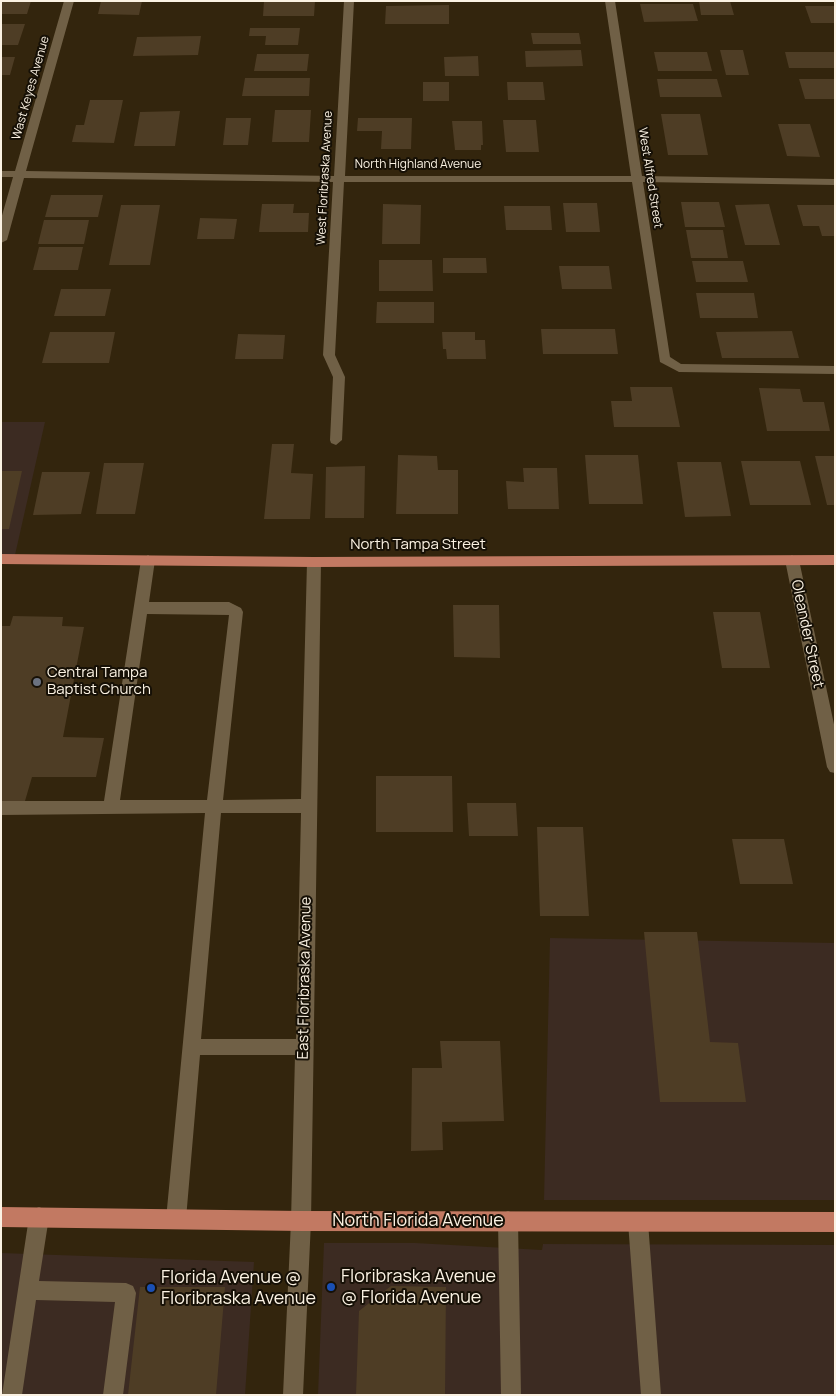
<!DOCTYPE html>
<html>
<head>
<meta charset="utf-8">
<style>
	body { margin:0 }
	#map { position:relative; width:836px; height:1396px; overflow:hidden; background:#33250d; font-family:Manrope,sans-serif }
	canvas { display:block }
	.frame { position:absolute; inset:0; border:2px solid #fbf2e3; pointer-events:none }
</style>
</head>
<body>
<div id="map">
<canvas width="836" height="1396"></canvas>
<div class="frame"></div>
</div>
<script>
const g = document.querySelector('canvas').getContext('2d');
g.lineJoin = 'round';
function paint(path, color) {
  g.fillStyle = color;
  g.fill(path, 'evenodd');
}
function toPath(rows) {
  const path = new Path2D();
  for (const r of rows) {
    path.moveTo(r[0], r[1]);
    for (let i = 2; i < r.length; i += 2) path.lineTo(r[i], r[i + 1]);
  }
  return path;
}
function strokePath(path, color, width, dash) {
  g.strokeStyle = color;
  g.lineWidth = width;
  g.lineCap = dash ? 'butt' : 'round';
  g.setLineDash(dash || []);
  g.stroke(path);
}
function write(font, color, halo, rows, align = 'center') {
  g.font = font + ' Manrope,sans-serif';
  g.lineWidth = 4;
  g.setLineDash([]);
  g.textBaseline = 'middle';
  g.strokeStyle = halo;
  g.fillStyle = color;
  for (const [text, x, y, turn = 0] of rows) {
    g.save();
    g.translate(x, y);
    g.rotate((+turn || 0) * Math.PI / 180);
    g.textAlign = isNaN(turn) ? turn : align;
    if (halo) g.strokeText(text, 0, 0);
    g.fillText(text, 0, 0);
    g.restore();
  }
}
const commercial = toPath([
	[1,422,45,422,15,555,1,555],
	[550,938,835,943,835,1200,544,1200],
	[324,1243,415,1243,542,1250,543,1244,835,1245,835,1395,318,1395],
	[1,1253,254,1262,245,1395,1,1395]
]);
const building = toPath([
	[1,1,31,1,27,14,1,14],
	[101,1,142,1,139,15,98,14],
	[264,1,315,1,314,16,263,16],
	[699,1,730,1,734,15,701,15],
	[640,4,693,4,698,21,644,22],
	[449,5,449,24,385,24,386,6],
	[805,6,835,6,835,23,811,23],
	[1,24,25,24,18,45,1,45],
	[250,28,300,28,298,45,265,45,266,36,249,36],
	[531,33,579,33,581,44,533,44],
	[201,36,198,55,133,56,137,37],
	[581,50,583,66,526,67,525,51],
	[720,50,743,50,749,75,726,75],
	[654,52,707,52,712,71,658,71],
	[785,52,835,52,835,68,789,68],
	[257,54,309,54,307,71,254,71],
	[478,56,479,76,445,76,444,57],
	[1,57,15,57,10,75,1,75],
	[245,78,310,78,309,96,242,96],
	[657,79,717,79,722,97,660,97],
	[799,79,835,79,835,99,805,99],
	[423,82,449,82,449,101,423,101],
	[507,82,543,82,545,100,508,100],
	[90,100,123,100,114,143,72,142,76,125,84,125],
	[275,110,311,110,309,142,272,142],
	[180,111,175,146,134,146,140,112],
	[661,114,700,114,708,155,668,155],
	[226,118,251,118,248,145,223,145],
	[358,118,412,118,411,149,381,149,382,131,357,131],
	[503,120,536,120,539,152,506,152],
	[452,121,482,121,483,145,481,145,481,150,455,150],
	[778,124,810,124,820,157,787,156],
	[51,195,103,195,98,217,45,217],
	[681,202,719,202,725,227,685,227],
	[563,203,597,203,600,232,566,232],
	[262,204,294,204,293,213,309,213,308,232,259,232],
	[383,204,421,205,420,244,382,244],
	[769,204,780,245,745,245,735,205],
	[121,205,160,205,150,265,109,265],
	[797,205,835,205,835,236,822,236,819,226,803,226],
	[504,206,550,206,552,230,506,230],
	[200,218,237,219,234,239,197,239],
	[44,220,89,220,84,244,38,244],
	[686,230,723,230,728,258,691,258],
	[39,247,83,247,78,270,33,270],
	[443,258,486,258,487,273,443,273],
	[379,260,432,260,433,291,379,291],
	[692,261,743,261,748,282,696,282],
	[559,266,609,266,612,289,562,289],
	[61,289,111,289,105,316,54,316],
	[696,293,754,293,758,318,700,318],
	[377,302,434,302,434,323,376,323],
	[541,329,615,329,618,354,543,354],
	[792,331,799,358,722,358,716,332],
	[50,332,115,332,109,363,42,363],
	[442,332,475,332,475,340,485,340,486,359,447,359,446,349,443,349],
	[238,334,285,335,283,359,235,359],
	[630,387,672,387,680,427,614,427,611,401,632,401],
	[759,388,800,389,803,402,824,402,830,431,767,431],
	[272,444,294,444,291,473,313,474,310,519,264,519],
	[398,455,437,456,438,470,458,470,458,514,396,514],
	[585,455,638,455,643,504,589,504],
	[815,456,835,456,835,505,827,505],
	[741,461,800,461,811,505,750,505],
	[677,462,721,462,731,516,685,517],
	[104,463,144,463,135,514,96,514],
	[365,466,364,518,325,518,326,467],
	[523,468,557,468,559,509,508,509,506,481,524,482],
	[1,471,22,471,9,529,1,529],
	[42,472,90,472,81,514,33,515],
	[453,605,499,605,500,658,454,657],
	[713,612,760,612,770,668,722,668],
	[13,616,63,617,62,626,84,627,63,737,104,738,96,777,32,777,25,801,1,801,1,626,10,626],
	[376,776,452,776,453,832,376,832],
	[467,803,516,803,518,836,469,836],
	[537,827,583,827,589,916,540,916],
	[732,839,784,839,793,884,740,884],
	[644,932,697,932,710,1042,738,1043,746,1102,660,1102],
	[440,1041,500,1041,504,1121,442,1122,443,1150,411,1151,412,1068,442,1068],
	[391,1286,446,1287,445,1395,356,1395,359,1311],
	[140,1287,225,1287,216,1395,128,1395]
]);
const minor = toPath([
	[64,1,74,1,26,171,334,176,344,1,354,1,345,176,631,176,605,1,615,1,642,176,835,179,835,185,643,182,670,357,681,364,835,366,835,374,679,372,660,362,632,182,344,182,335,355,345,377,342,440,336,445,331,443,330,440,333,377,323,355,333,182,24,178,7,240,1,243,1,219,13,177,1,177,1,171,15,171,64,1],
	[148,555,155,560,149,602,229,602,241,608,243,612,223,800,301,799,307,562,314,557,321,562,311,1221,303,1395,283,1395,291,1221,295,1055,200,1055,186,1219,183,1226,176,1229,169,1226,166,1219,205,813,1,815,1,801,104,801,141,560,148,555],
	[147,614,229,615,207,800,120,800,147,614],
	[221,813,301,813,296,1039,201,1039,221,813],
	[792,555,799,560,835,729,835,773,830,772,827,767,785,560,792,555],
	[39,1207,46,1210,49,1217,39,1281,126,1283,133,1286,136,1293,123,1395,103,1395,115,1302,36,1300,22,1395,2,1395,29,1217,32,1210,39,1207],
	[508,1211,515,1214,518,1221,521,1395,501,1395,498,1221,501,1214,508,1211],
	[638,1212,645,1215,648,1222,661,1395,641,1395,628,1222,631,1215,638,1212]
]);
const major = toPath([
	[1,554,314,557,835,555,835,565,314,567,1,564,1,554],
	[1,1207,301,1211,835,1212,835,1232,301,1231,1,1227,1,1207]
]);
const markers = [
	[37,682,5,"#6b7280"],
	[331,1287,5,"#1a4fb4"],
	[151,1288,5,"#1a4fb4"]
];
const farStreetnames = [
	["Wast Keyes Avenue",31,88,-74],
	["North Highland Avenue",418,165],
	["West Floribraska Avenue",325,178,-87],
	["West Alfred Street",650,178,81]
];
const streetNames = [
	["North Tampa Street",418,545],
	["Oleander Street",807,634,78],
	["East Floribraska Avenue",305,978,-89]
];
const poiNames = [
	["Central Tampa",47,673],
	["Baptist Church",47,690]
];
const nearStreetnames = [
	["North Florida Avenue",418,1221]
];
const nearPoinames = [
	["Floribraska Avenue",341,1277],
	["@ Florida Avenue",341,1298],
	["Florida Avenue @",161,1278],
	["Floribraska Avenue",161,1299]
];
paint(commercial, '#3c2b22');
paint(building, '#4e3d25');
paint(minor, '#706046');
paint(major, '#c27962');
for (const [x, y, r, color] of markers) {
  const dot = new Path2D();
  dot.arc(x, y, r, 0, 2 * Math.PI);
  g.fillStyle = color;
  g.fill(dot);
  strokePath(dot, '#161006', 2);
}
write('12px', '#fbf2e3', '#161006', farStreetnames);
write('15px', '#fbf2e3', '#161006', streetNames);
write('15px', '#fbf2e3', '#161006', poiNames, 'left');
write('18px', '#fbf2e3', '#161006', nearStreetnames);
write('18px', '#fbf2e3', '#161006', nearPoinames, 'left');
</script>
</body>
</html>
